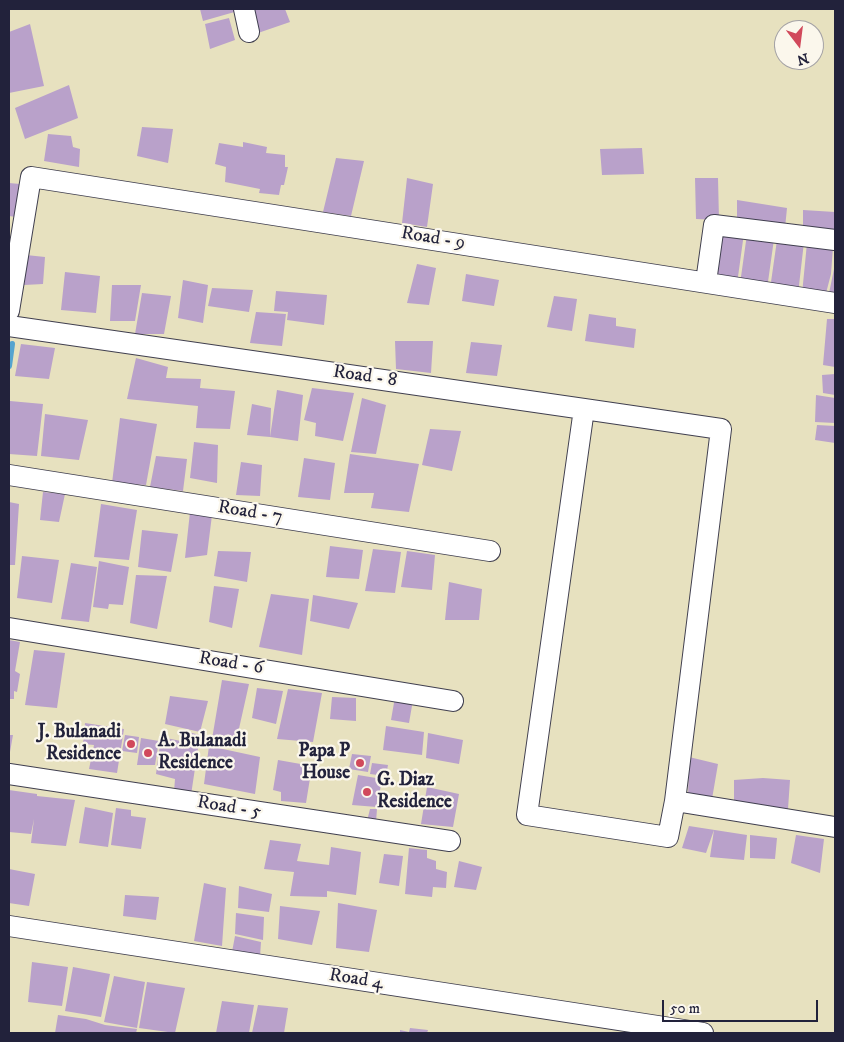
<!DOCTYPE html>
<html>
<head>
<meta charset="utf-8">
<style>
	body { margin:0 }
	#map { position:relative; width:844px; height:1042px; overflow:hidden; background:#e7e1bf; font-family:"IM FELL DW Pica",serif }
	canvas { display:block }
	.frame { position:absolute; inset:0; border:10px solid #22223b; pointer-events:none }
	.north { position:absolute; left:774px; top:20px; width:50px; height:50px; box-sizing:border-box; background:#fbf7ec; border:1px solid #a4a2a5; border-radius:50%; rotate:165deg; font-size:14px; font-weight:700; line-height:20px; text-align:center; color:#22223b }
	.north::after { content:''; display:block; margin:auto; width:18px; height:22px; background:#d1495b; clip-path:polygon(50% 0,100% 100%,50% 72%,0 100%) }
	.scale { position:absolute; left:662px; top:1000px; width:156px; height:22px; box-sizing:border-box; border:2px solid #22223b; border-top:0; padding-left:6px; font-size:15px; line-height:18px; white-space:nowrap; color:#22223b; -webkit-text-stroke:4px #fbf7ec; paint-order:stroke }
</style>
</head>
<body>
<div id="map">
<canvas width="844" height="1042"></canvas>
<div class="frame"></div>
<div class="north">N</div>
<div class="scale">50 m</div>
</div>
<script>
const g = document.querySelector('canvas').getContext('2d');
g.lineJoin = 'round';
function toPath(rows) {
  const path = new Path2D();
  for (const r of rows) {
    path.moveTo(r[0], r[1]);
    for (let i = 2; i < r.length; i += 2) path.lineTo(r[i], r[i + 1]);
  }
  return path;
}
function strokePath(path, color, width, dash) {
  g.strokeStyle = color;
  g.lineWidth = width;
  g.lineCap = dash ? 'butt' : 'round';
  g.setLineDash(dash || []);
  g.stroke(path);
}
function paint(path, color) {
  g.fillStyle = color;
  g.fill(path, 'evenodd');
}
function write(font, color, halo, rows, align = 'center') {
  g.font = font + ' "IM FELL DW Pica",serif';
  g.lineWidth = 4.5;
  g.setLineDash([]);
  g.textBaseline = 'middle';
  g.strokeStyle = halo;
  g.fillStyle = color;
  for (const [text, x, y, turn = 0] of rows) {
    g.save();
    g.translate(x, y);
    g.rotate((+turn || 0) * Math.PI / 180);
    g.textAlign = isNaN(turn) ? turn : align;
    if (halo) g.strokeText(text, 0, 0);
    g.fillText(text, 0, 0);
    g.restore();
  }
}
const stream = toPath([
	[9,366,12,344]
]);
const building = toPath([
	[200,9,237,9,238,11,203,21],
	[251,9,285,9,290,22,258,33],
	[229,18,235,40,210,49,205,24],
	[30,24,44,86,9,93,9,32],
	[69,85,78,118,25,139,15,108],
	[142,127,173,129,168,163,137,156],
	[48,134,71,136,73,147,80,149,79,167,44,161],
	[243,142,267,147,266,153,285,155,285,167,288,167,284,185,281,185,279,195,259,193,260,189,225,182,226,167,215,164,219,143,243,147],
	[642,148,644,174,602,175,600,149],
	[336,158,364,161,351,216,323,212],
	[407,178,433,184,427,227,402,223],
	[695,178,718,178,719,220,696,219],
	[9,183,20,184,16,217,9,216],
	[737,200,787,208,785,228,737,220],
	[803,210,835,212,835,233,803,230],
	[718,232,744,233,737,284,711,280],
	[747,234,774,239,767,289,740,284],
	[777,240,804,242,798,294,770,289],
	[807,243,833,247,831,274,825,297,802,294],
	[26,255,45,257,43,284,24,285],
	[417,264,436,268,429,305,407,303],
	[834,269,835,269,835,299,828,298],
	[65,272,100,276,96,313,61,310],
	[466,274,499,280,494,306,462,301],
	[183,280,208,285,203,323,178,318],
	[112,285,141,285,135,321,110,321],
	[212,288,253,290,249,312,208,306],
	[276,291,327,295,324,325,287,320,288,312,274,311],
	[142,293,171,296,164,334,135,334],
	[554,296,577,299,572,331,547,327],
	[256,312,286,314,282,346,250,343],
	[589,314,616,318,616,326,636,329,634,348,585,341],
	[827,319,835,319,835,367,823,365],
	[395,341,433,341,431,373,396,369],
	[471,342,502,345,497,376,466,373],
	[21,344,55,348,49,379,15,376],
	[136,358,168,367,166,378,201,379,200,388,235,391,230,429,196,428,198,406,127,399],
	[835,374,835,395,823,393,822,375],
	[312,388,354,393,343,441,315,436,316,423,304,420],
	[277,390,303,395,298,441,270,437],
	[816,395,835,398,835,423,815,422],
	[362,398,386,405,376,454,351,452],
	[10,401,43,404,37,456,9,454],
	[252,404,271,408,270,437,247,435],
	[45,414,88,420,79,460,41,456],
	[120,418,157,424,146,485,112,483],
	[817,425,835,426,835,443,815,440],
	[430,429,461,431,452,471,422,465],
	[194,442,218,445,217,483,190,478],
	[350,454,419,464,409,512,371,508,374,493,344,493],
	[156,456,187,459,183,491,150,487],
	[304,458,335,463,330,500,298,497],
	[241,462,262,465,260,496,236,495],
	[43,492,65,494,59,522,40,520],
	[9,502,19,504,15,565,9,565],
	[101,504,137,510,129,560,94,557],
	[190,512,212,515,207,555,185,558],
	[142,530,178,534,171,572,138,567],
	[330,546,363,550,359,579,326,577],
	[373,549,401,552,395,593,365,591],
	[218,551,251,552,247,582,214,576],
	[407,551,435,555,432,590,401,587],
	[22,556,59,560,52,603,17,598],
	[99,561,129,567,123,605,109,604,108,609,93,607],
	[71,563,97,567,89,622,61,619],
	[136,575,167,576,157,629,130,623],
	[449,582,482,589,479,620,445,620],
	[214,586,239,589,232,628,209,622],
	[271,594,309,599,302,655,259,647],
	[313,595,358,603,349,629,310,621],
	[9,640,20,642,15,671,20,674,17,692,14,691,14,699,9,699],
	[34,650,65,653,57,708,25,705],
	[222,680,249,684,236,742,212,739],
	[257,688,283,691,276,724,252,718],
	[288,689,322,693,313,742,277,739],
	[170,696,208,701,200,732,165,724],
	[332,697,356,698,356,721,330,719],
	[395,697,413,700,409,723,391,720],
	[85,723,124,729,117,773,89,769,94,745,83,744],
	[386,726,424,732,422,755,383,750],
	[184,731,200,735,191,795,174,792,175,779,156,774,161,737,181,741],
	[428,733,463,740,459,764,426,758],
	[9,735,13,735,10,752,9,752],
	[125,735,139,737,137,753,122,751],
	[141,738,159,741,155,765,137,765],
	[209,746,260,757,255,794,204,784],
	[352,754,371,756,368,772,349,769],
	[689,757,718,764,712,799,688,797],
	[278,760,312,766,306,803,281,801,281,792,273,790],
	[372,763,388,765,386,776,370,774],
	[358,775,382,779,377,807,352,805],
	[763,778,790,780,788,809,734,804,734,780],
	[427,787,459,794,453,827,421,824],
	[9,790,37,794,37,796,75,800,66,846,31,843,34,819,31,834,9,832],
	[85,807,113,813,108,847,79,843],
	[116,808,131,810,131,816,146,818,141,849,111,845],
	[370,809,377,809,376,822,367,821],
	[689,826,747,835,744,860,710,857,714,830,706,853,682,848],
	[750,835,777,838,775,859,750,858],
	[796,835,824,839,820,873,791,863],
	[270,840,301,844,297,861,329,865,331,847,361,852,356,895,327,891,327,897,290,896,294,872,264,869],
	[409,848,427,850,427,858,436,861,436,869,447,872,446,888,433,887,432,897,405,894],
	[384,854,403,856,399,886,379,883],
	[459,861,482,867,476,890,454,887],
	[9,869,35,874,29,906,9,903],
	[204,883,226,888,222,946,194,941],
	[239,886,272,894,269,912,238,908],
	[125,895,159,897,156,920,123,916],
	[338,903,377,910,369,952,336,948],
	[280,906,320,911,312,945,278,939],
	[236,913,264,917,263,940,235,934],
	[235,936,261,942,260,957,232,952],
	[32,962,68,967,62,1006,28,1002],
	[73,967,110,974,101,1017,65,1011],
	[114,976,145,982,137,1028,104,1022],
	[147,982,185,988,175,1033,139,1028],
	[222,1001,254,1005,249,1033,216,1033],
	[258,1005,288,1008,284,1033,252,1033],
	[58,1015,86,1019,105,1025,137,1029,136,1033,55,1033],
	[410,1028,428,1030,427,1033,400,1033,400,1030,409,1032]
]);
const street = toPath([
	[244,9,249,32],
	[706,282,714,225,835,240],
	[9,311,31,177,835,303],
	[9,326,584,409,721,429,675,801,668,837,527,815,584,409],
	[9,475,490,551],
	[9,628,453,701],
	[9,774,450,841],
	[675,801,835,827],
	[9,926,703,1033]
]);
const markers = [
	[131,744,5,"#d1495b"],
	[148,753,5,"#d1495b"],
	[360,763,5,"#d1495b"],
	[367,792,5,"#d1495b"]
];
const streetNames = [
	["Road - 9",433,239,9],
	["Road - 8",365,377,8],
	["Road - 7",250,513,9],
	["Road - 6",231,664,9],
	["Road - 5",229,808,9],
	["Road 4",356,980,9]
];
const poiNames = [
	["J. Bulanadi",121,733],
	["Residence",121,755],
	["A. Bulanadi",158,742,"left"],
	["Residence",158,764,"left"],
	["Papa P",350,752],
	["House",350,774],
	["G. Diaz",377,781,"left"],
	["Residence",377,803,"left"]
];
strokePath(stream, '#55a4cf', 6);
paint(building, '#b9a1ca');
strokePath(street, '#403f4f', 22);
strokePath(street, '#fff', 20);
for (const [x, y, r, color] of markers) {
  const dot = new Path2D();
  dot.arc(x, y, r, 0, 2 * Math.PI);
  g.fillStyle = color;
  g.fill(dot);
  strokePath(dot, '#fbf7ec', 2);
}
write('19px', '#22223b', '#fbf7ec', streetNames);
write('bold 19px', '#22223b', '#fbf7ec', poiNames, 'right');
</script>
</body>
</html>
